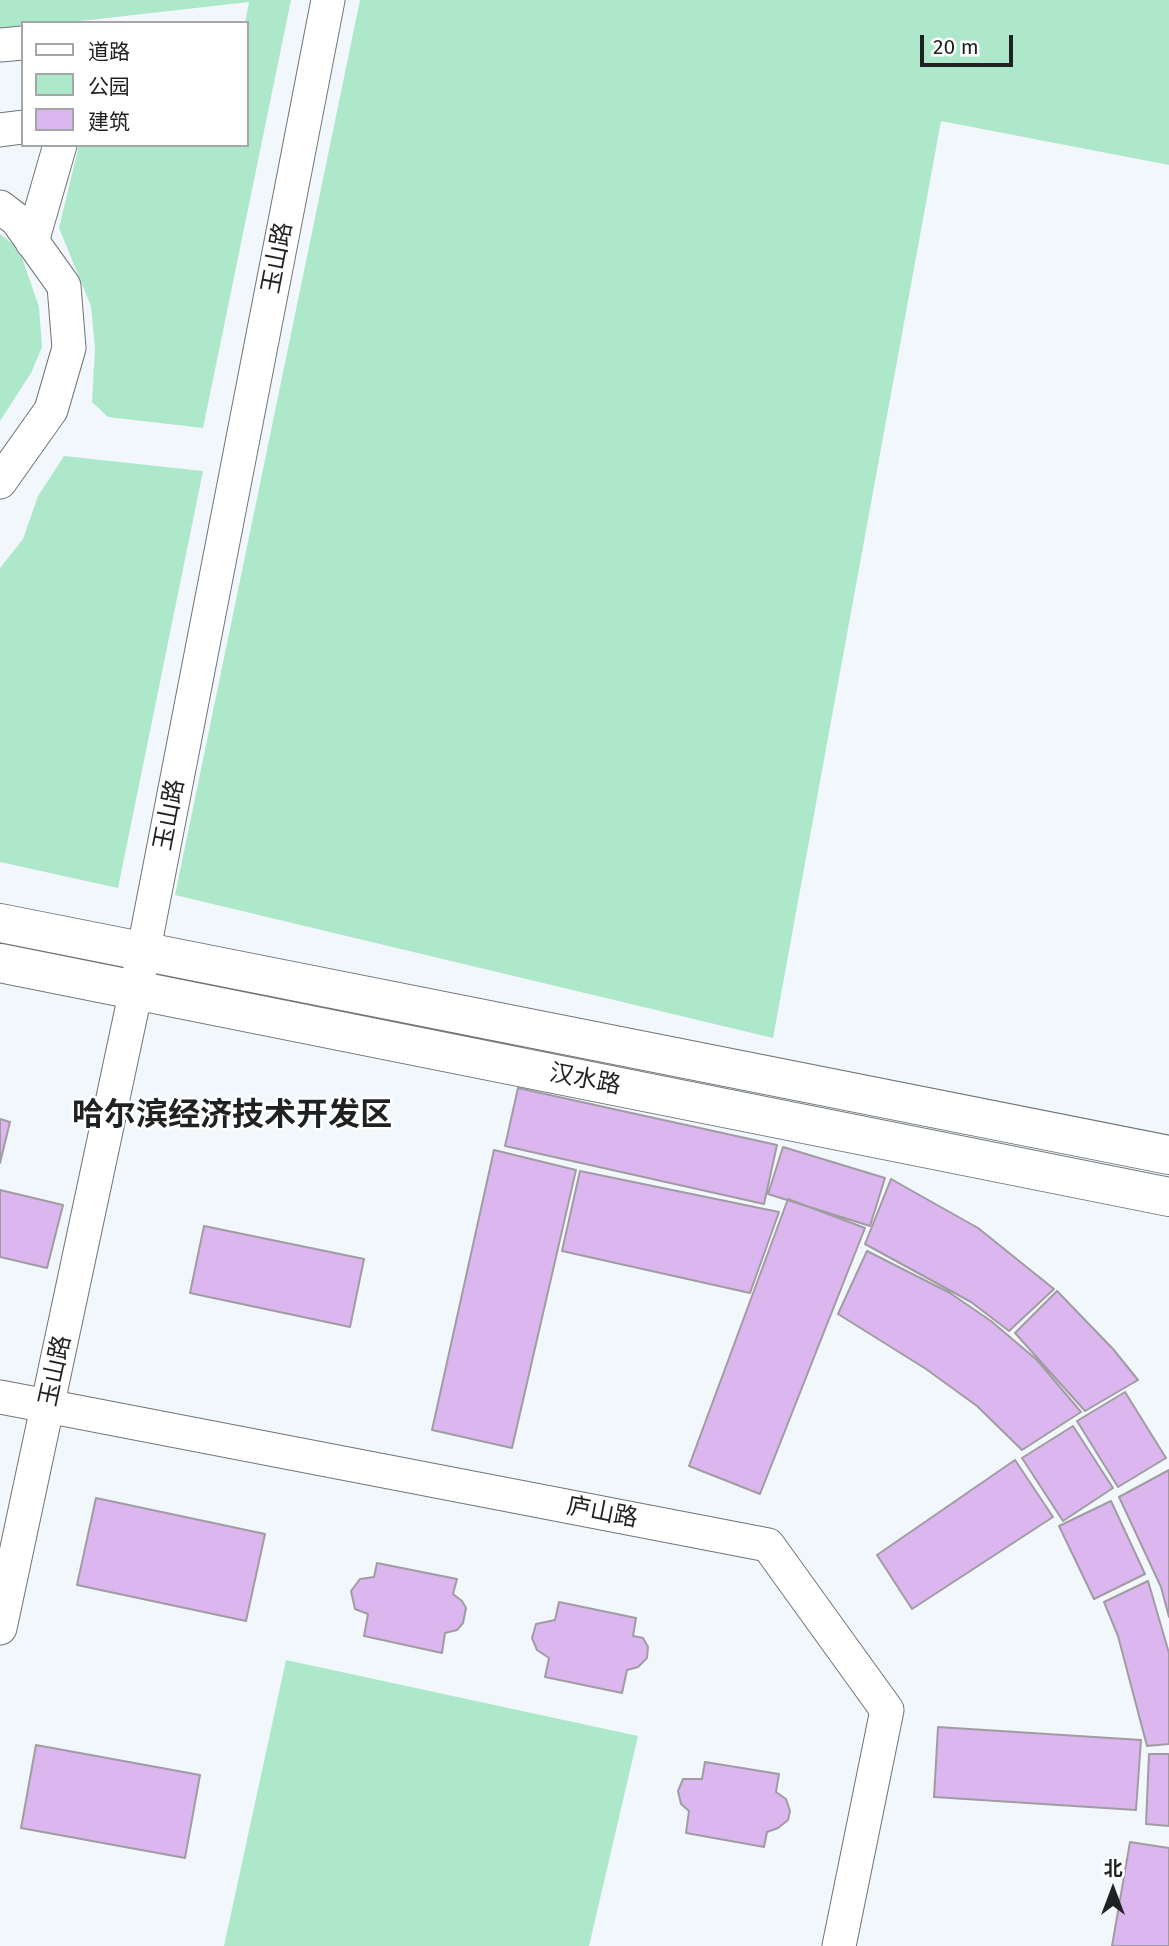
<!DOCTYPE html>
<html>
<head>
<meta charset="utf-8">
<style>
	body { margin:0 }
	#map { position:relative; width:1169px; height:1946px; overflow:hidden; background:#f2f7fc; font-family:"Fira Sans","Noto Sans SC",sans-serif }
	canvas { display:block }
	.legend { position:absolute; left:21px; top:21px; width:228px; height:126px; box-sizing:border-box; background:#fff; border:2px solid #a5a6a7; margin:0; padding:9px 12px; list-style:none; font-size:21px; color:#1f2123 }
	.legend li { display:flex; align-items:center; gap:14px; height:35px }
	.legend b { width:35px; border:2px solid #a5a6a7 }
	.north { position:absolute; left:1078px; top:1855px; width:70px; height:70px; -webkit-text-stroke:5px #fff; paint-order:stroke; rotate:0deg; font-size:19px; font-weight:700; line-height:28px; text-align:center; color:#1f2123 }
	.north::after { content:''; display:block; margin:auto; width:24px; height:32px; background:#1f2123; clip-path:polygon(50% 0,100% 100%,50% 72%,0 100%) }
	.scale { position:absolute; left:920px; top:35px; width:93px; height:32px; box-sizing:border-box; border:4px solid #1f2123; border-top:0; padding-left:9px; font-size:21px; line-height:24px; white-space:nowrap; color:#1f2123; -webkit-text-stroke:5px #fff; paint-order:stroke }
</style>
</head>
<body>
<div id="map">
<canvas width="1169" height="1946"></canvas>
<ul class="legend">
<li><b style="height:9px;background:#fff"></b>道路</li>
<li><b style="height:19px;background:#aee8ca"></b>公园</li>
<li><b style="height:19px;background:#dcb7ef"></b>建筑</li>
</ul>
<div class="north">北</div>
<div class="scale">20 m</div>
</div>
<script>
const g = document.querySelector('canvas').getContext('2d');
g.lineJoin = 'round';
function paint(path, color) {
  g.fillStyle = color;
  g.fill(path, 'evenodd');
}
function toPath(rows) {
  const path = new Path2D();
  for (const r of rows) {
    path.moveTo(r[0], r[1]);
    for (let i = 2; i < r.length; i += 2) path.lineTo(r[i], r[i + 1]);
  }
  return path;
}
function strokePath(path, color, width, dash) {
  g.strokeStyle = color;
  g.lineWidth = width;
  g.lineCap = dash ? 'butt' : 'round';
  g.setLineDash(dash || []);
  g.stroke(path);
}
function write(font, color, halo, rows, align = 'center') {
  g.font = font + ' "Fira Sans","Noto Sans SC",sans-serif';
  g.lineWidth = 5;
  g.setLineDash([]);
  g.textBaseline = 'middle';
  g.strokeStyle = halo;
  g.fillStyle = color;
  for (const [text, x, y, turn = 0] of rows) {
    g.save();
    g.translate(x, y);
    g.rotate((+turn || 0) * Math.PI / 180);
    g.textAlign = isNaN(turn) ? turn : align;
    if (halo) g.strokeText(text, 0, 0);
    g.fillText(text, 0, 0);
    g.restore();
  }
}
const green = toPath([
	[0,0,291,0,203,428,108,417,92,402,95,349,91,306,59,228,79,145,247,145,245,23,249,2,63,23,23,23,23,27,0,30],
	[360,0,1169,0,1169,165,941,121,773,1038,175,895],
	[0,234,19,249,39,307,42,347,31,373,0,421],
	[64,456,203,471,118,888,0,862,0,568,23,539,38,496],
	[286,1660,638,1736,589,1946,224,1946]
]);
const building = toPath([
	[518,1088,777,1145,764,1204,505,1146,518,1088],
	[0,1119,10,1122,0,1163,0,1119],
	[783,1147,885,1178,870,1226,768,1194,783,1147],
	[494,1150,576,1170,512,1448,432,1430,494,1150],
	[580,1171,779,1212,750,1293,562,1251,580,1171],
	[891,1179,978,1228,1054,1289,1009,1331,971,1302,865,1244,891,1179],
	[0,1190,63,1205,47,1268,0,1257,0,1190],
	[788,1199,865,1228,760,1494,689,1466,788,1199],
	[204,1226,364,1259,350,1327,190,1293,204,1226],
	[867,1251,950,1293,991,1321,1037,1360,1081,1412,1022,1450,977,1406,926,1369,838,1314,867,1251],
	[1057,1291,1113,1349,1138,1380,1085,1411,1015,1333,1057,1291],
	[1125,1392,1166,1458,1118,1487,1077,1421,1125,1392],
	[1073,1426,1113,1488,1063,1521,1022,1458,1073,1426],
	[1015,1460,1053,1517,912,1609,877,1555,1015,1460],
	[1169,1470,1169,1617,1161,1587,1119,1497,1169,1470],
	[96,1498,265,1534,246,1621,77,1585,96,1498],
	[1111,1501,1145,1574,1094,1599,1059,1526,1111,1501],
	[377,1563,457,1579,453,1594,462,1601,466,1608,463,1623,457,1630,445,1633,442,1653,364,1636,368,1614,355,1609,351,1591,360,1579,374,1577,377,1563],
	[1148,1581,1169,1653,1169,1744,1147,1746,1118,1636,1104,1602,1148,1581],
	[559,1602,636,1618,633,1636,643,1638,648,1647,647,1658,638,1667,627,1670,622,1693,545,1677,549,1658,537,1650,532,1638,536,1624,555,1620,559,1602],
	[938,1727,1141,1740,1136,1810,934,1797,938,1727],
	[36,1745,200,1775,185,1858,21,1828,36,1745],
	[1149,1754,1169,1754,1169,1826,1146,1824,1149,1754],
	[705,1762,779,1774,776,1792,786,1799,790,1811,788,1820,778,1828,767,1832,764,1847,686,1833,689,1811,681,1804,678,1791,683,1779,702,1779,705,1762],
	[1130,1842,1169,1848,1169,1946,1112,1946,1130,1842]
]);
const minor = toPath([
	[0,45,23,43],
	[0,130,23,127],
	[0,207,17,220,64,286,69,348,51,410,0,482],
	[32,242,60,145],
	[0,1397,768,1545,887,1710,839,1946],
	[0,1628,136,990,328,0]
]);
const major = toPath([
	[0,923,1169,1155],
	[0,963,1169,1197]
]);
const streetNames = [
	["玉山路",278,258,-79],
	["玉山路",170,815,-79],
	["汉水路",585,1080,11],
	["玉山路",56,1371,-78],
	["庐山路",602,1513,11]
];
const districtNames = [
	["哈尔滨经济技术开发区",232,1116]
];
paint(green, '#aee8ca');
paint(building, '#dcb7ef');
strokePath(building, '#a09ca2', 2);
strokePath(minor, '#6f7478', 35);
strokePath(major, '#6f7478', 40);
strokePath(minor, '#fff', 33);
strokePath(major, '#fff', 38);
write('24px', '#1f2123', '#fff', streetNames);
write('bold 32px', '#1f2123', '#fff', districtNames);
</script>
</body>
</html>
